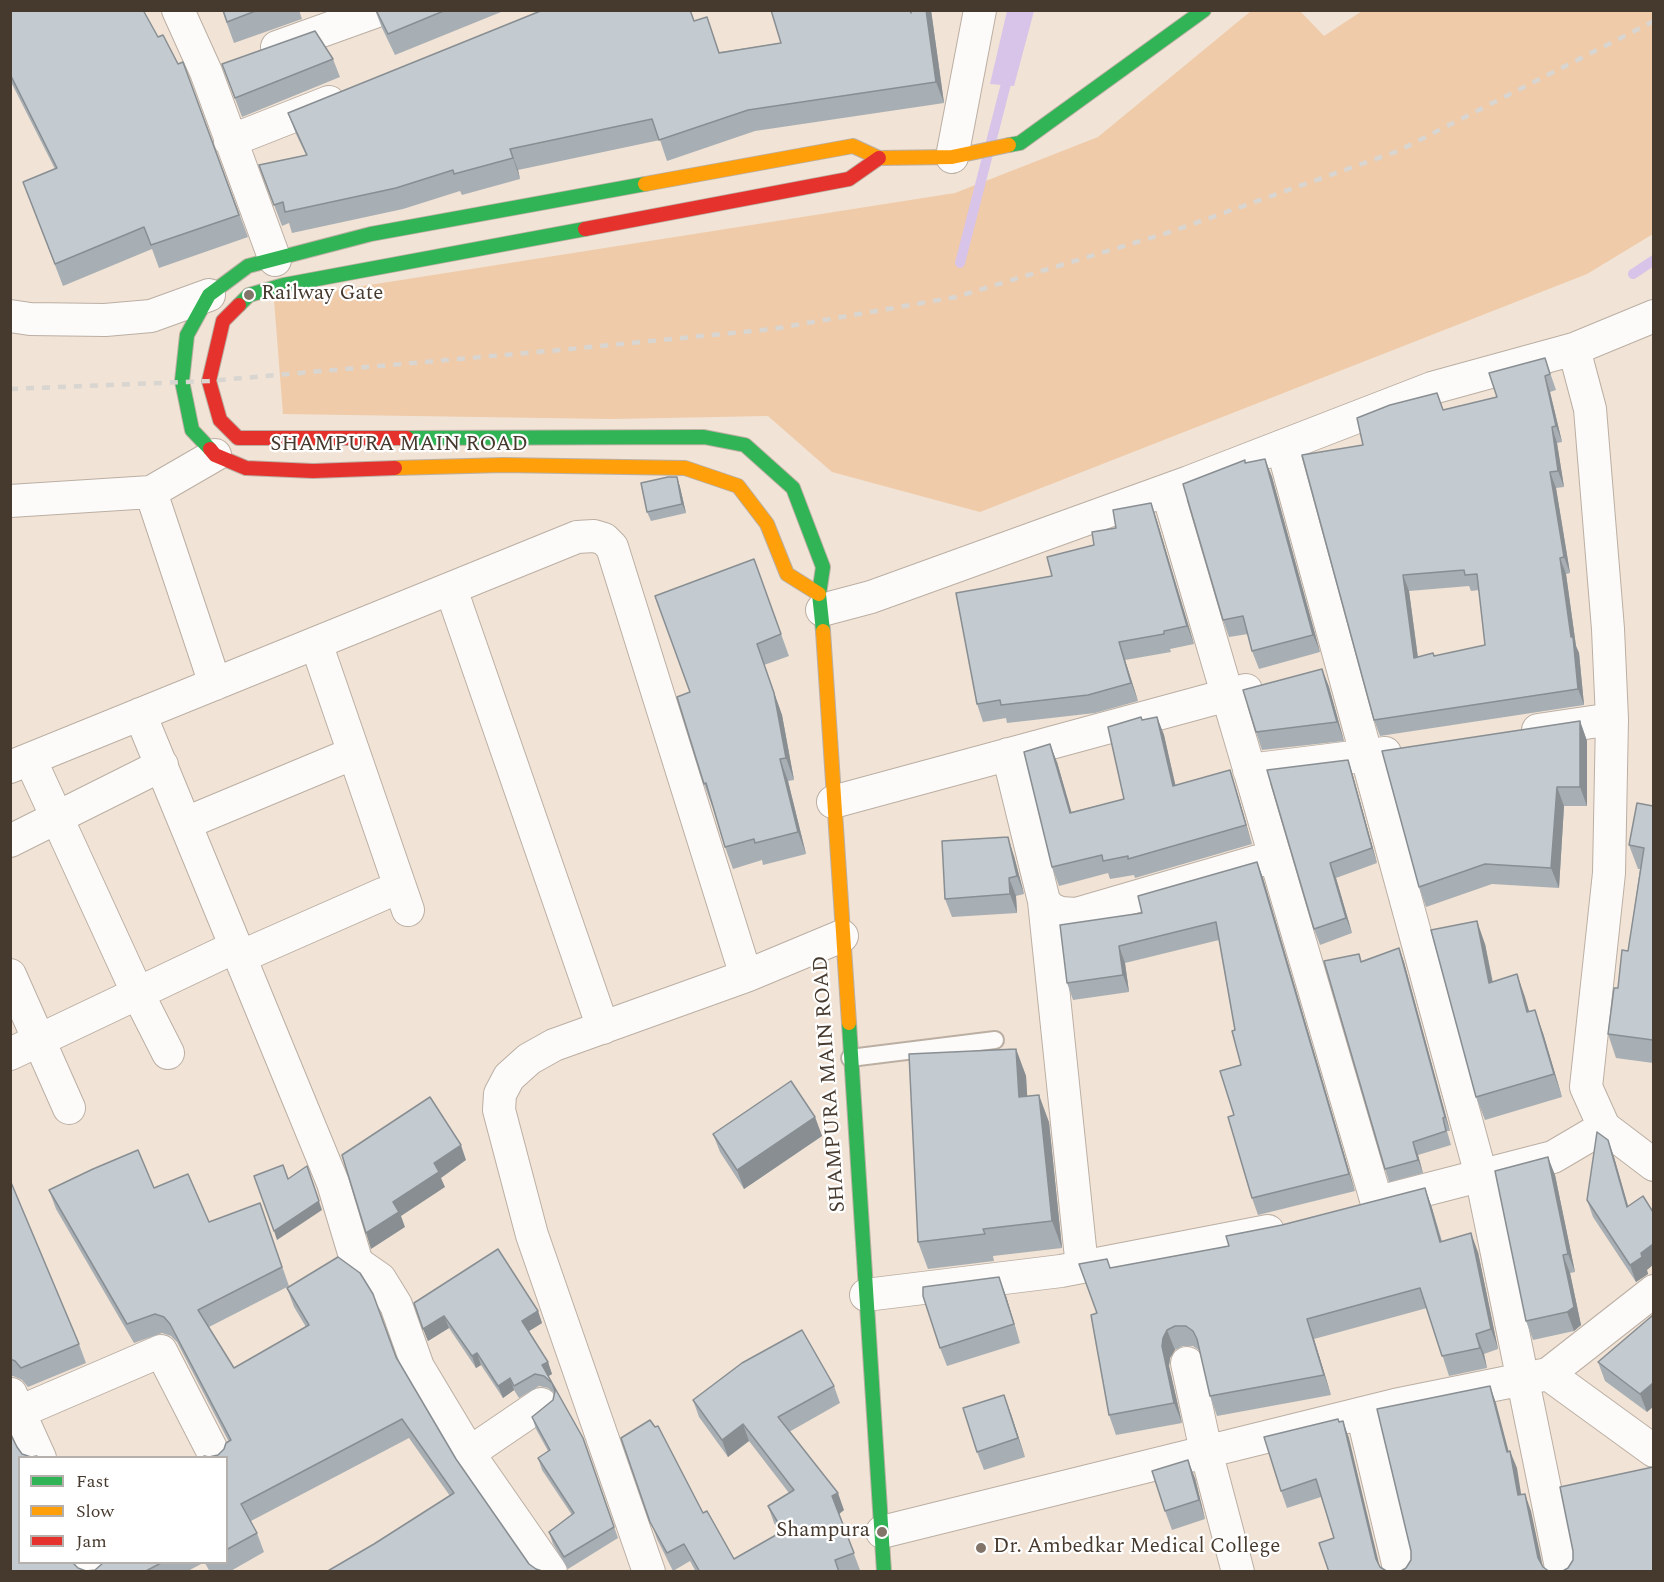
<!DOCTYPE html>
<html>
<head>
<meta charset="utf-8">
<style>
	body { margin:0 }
	#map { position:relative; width:1664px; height:1582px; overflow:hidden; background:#f1e3d5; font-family:Spectral,serif }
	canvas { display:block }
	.frame { position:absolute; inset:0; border:12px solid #46392d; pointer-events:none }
	.legend { position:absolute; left:18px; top:1456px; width:210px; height:108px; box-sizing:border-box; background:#fff; border:2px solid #b5b0ab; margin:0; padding:8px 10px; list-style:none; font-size:18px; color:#46392d }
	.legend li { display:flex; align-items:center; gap:12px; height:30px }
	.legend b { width:30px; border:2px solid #b5b0ab }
</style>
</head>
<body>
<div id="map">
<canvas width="1664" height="1582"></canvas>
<div class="frame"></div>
<ul class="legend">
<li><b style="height:8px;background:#30b455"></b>Fast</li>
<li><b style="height:8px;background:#ff9f0a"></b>Slow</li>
<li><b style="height:8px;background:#e5322d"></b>Jam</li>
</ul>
</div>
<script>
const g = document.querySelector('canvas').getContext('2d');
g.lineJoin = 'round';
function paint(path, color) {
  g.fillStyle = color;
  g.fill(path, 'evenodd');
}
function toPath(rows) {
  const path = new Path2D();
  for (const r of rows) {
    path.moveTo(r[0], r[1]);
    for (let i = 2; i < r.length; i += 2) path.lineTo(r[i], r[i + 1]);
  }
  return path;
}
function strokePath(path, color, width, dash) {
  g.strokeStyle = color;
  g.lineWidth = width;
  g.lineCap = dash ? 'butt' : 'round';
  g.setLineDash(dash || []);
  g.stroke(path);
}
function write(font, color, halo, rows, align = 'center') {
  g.font = font + ' Spectral,serif';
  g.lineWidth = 4.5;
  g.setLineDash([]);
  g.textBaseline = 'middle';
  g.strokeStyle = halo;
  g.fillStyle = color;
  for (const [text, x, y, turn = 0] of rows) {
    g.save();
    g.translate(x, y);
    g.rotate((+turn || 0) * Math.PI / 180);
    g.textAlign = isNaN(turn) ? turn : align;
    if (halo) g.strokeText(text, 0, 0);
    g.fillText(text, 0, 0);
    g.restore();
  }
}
const green = toPath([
	[1251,11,1300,11,1324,36,1362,11,1653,11,1653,234,1587,274,980,512,832,472,768,416,611,419,283,414,274,300,955,193,1098,137]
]);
const water = toPath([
	[1007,11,1034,11,1014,86,990,84]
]);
const stream = toPath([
	[960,263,1009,72],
	[1633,274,1654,260]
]);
const lane = toPath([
	[850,1058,995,1040]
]);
const street = toPath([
	[178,10,206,72,275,260],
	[277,47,380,10],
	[230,141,329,102],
	[952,157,980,10],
	[10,316,30,319,105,320,151,316,209,295],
	[1654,316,1574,349,1590,409,1608,629,1612,719,1609,873,1586,1087,1604,1127,1654,1165],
	[1282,446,1481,1175,1562,1572],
	[1167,490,1377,1203],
	[151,492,215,684],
	[10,501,151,492,215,455],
	[451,589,603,1028],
	[822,610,871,597,1189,482,1432,388,1574,349],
	[316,643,408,910],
	[140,714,333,1183,357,1263,380,1279,396,1305,418,1367,478,1467,551,1572],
	[1538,730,1612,719],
	[1008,754,1044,901,1051,909,1061,913,1076,914,1275,856],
	[30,759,138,994,168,1053],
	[10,767,577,537,594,536,604,539,612,547,746,976],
	[1249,770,1385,753],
	[833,802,1246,690],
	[186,823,354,753],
	[10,841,162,765],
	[1044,901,1082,1267],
	[240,957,383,894],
	[10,975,69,1108],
	[10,1054,235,947],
	[1386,1200,1553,1157,1604,1127],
	[866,1295,1061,1271,1268,1231],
	[1187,1363,1206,1451,1238,1572],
	[1548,1374,1654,1451],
	[11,1394,40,1458],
	[1362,1413,1400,1572],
	[10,1416,161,1351,216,1458],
	[469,1453,541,1404],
	[882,1532,1395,1405,1548,1374,1654,1291],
	[91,1562,95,1572],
	[649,1572,532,1235,499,1110,500,1094,509,1077,529,1059,554,1045,746,976,842,936]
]);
const fast = toPath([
	[1009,145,1020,143,1204,10],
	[239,305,249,295,284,285,585,229],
	[407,438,704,437,745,445,793,488,823,567,819,594,823,631],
	[210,449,192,430,182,381,187,335,209,295,248,266,371,234,645,184],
	[849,1023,884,1572]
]);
const slow = toPath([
	[645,184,853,146,879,158,952,157,1009,145],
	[395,468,503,465,685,468,738,486,767,524,787,574,819,594],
	[823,631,849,1023]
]);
const jam = toPath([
	[585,229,849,179,879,158],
	[239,305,223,321,209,381,220,420,238,438,407,438],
	[210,449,215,455,246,468,313,471,395,468]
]);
const rail = toPath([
	[10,389,209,381,560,350,773,329,956,297,1170,232,1398,151,1654,21]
]);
const wall = toPath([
	[10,10,158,37,178,64,183,62,248,237,159,268,152,249,63,286,23,182,55,169,10,80],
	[222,10,299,10,302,19,234,43],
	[375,10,506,10,395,55,382,28],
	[911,10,931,10,944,103,755,131,667,161,660,140,518,170,520,179,462,195,460,191,403,209,292,233,289,223,282,226,259,165,306,155,296,134,288,113,694,21,719,52,781,43,911,13],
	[333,59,340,77,242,117,222,64],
	[1545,358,1556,390,1550,392,1562,442,1557,443,1564,487,1556,488,1570,573,1566,574,1576,646,1579,653,1584,705,1380,736,1374,720,1363,445,1443,410,1497,397],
	[1469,586,1471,591,1479,590,1485,645,1435,656,1418,657,1409,591],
	[1265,459,1272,477,1320,652,1259,669,1252,651,1248,634,1229,637,1223,620,1246,463],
	[677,477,680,487,686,513,651,521,647,512],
	[1151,503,1157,521,1194,644,1170,649,1171,652,1125,660,1138,701,1095,713,1007,723,1006,718,983,722,977,704,1052,576],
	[754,559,789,656,764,665,782,715,794,780,788,781,806,854,763,865,762,860,733,869,725,847,712,805,712,806,704,784],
	[1322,669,1329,687,1344,741,1262,750,1256,732],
	[1157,717,1164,735,1175,785,1236,789,1252,844,1135,878,1134,875,1110,879,1108,873,1059,886,1052,867,1057,762,1071,812,1124,799,1142,720],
	[1580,721,1587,741,1587,806,1564,806,1559,888,1492,884,1426,907,1419,887],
	[1348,760,1353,776,1377,863,1336,878,1352,933,1320,945,1314,929],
	[1653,806,1653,1063,1616,1058,1608,1034,1628,951,1640,869,1638,869,1629,845],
	[1014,856,1024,894,1016,896,1017,913,952,917,945,899],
	[1257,862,1263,878,1355,1191,1258,1215,1252,1198,1234,1115,1241,1065,1219,940,1125,963,1129,992,1073,1000,1067,983,1142,913],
	[1485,944,1493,982,1517,974,1529,1012,1543,1033,1562,1097,1485,1120,1476,1097],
	[1399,948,1404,962,1450,1131,1447,1131,1451,1145,1418,1155,1423,1173,1389,1182,1385,1169,1359,954,1361,961],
	[1016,1049,1026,1076,1027,1096,1049,1122,1062,1248,993,1256,994,1261,928,1269,918,1242],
	[815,1117,822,1136,744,1189,720,1152,713,1134],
	[1608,1140,1614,1157,1648,1274,1636,1282,1593,1217,1587,1200],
	[1555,1175,1575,1272,1570,1273,1581,1325,1574,1331,1533,1340,1526,1321],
	[10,1180,79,1344,86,1363,28,1387,22,1380,13,1376,10,1377],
	[154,1188,209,1222,260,1203,289,1286,209,1327,234,1368,306,1327,294,1307,287,1288,396,1358,456,1459,529,1564,374,1544,450,1496,409,1438,251,1521,257,1533,264,1552,229,1572,210,1572,205,1563,226,1563,226,1458,209,1457,218,1455,224,1449,229,1442,177,1342,171,1336,162,1333,134,1343,56,1209,49,1190],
	[1425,1188,1432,1208,1442,1241,1478,1252,1498,1349,1484,1354,1487,1368,1449,1376,1427,1308,1314,1339,1331,1395,1217,1416,1210,1396,1200,1351,1193,1346,1183,1346,1175,1350,1170,1358,1169,1366,1182,1423,1116,1435,1109,1415,1097,1313,1110,1268,1229,1246,1282,1225],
	[1006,1296,1020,1343,947,1366,940,1348],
	[414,1303,538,1311,542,1323,529,1331,548,1362,552,1374,548,1376,583,1438,618,1538,568,1569,553,1544,549,1532,572,1515,542,1470,538,1458,548,1451,536,1429,532,1417,553,1400,554,1393,548,1388,539,1386,519,1398,514,1390,503,1398,481,1365,476,1368,449,1328,428,1341],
	[1653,1315,1647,1412,1605,1381,1598,1362],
	[834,1386,840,1403,789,1432,844,1510,839,1514,860,1570,857,1572,696,1572,690,1561,673,1571,657,1539,621,1438,703,1513,734,1559,780,1533,774,1523,768,1506,789,1493,749,1441,728,1457,699,1417,693,1400],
	[1011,1414,1025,1457,984,1470,977,1452],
	[1339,1422,1349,1438,1334,1538,1321,1497,1287,1508,1281,1491],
	[1195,1478,1205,1519,1172,1530,1165,1511],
	[20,1563,78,1568,86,1571,95,1570,103,1563,203,1563,186,1572,10,1572]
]);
const shadedWall = toPath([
	[926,10,931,10,944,103,936,82],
	[510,149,518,170,520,179],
	[1545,376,1550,392,1562,442,1556,426],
	[1552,427,1557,443,1564,487,1558,471],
	[1265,459,1272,477,1320,652,1313,635],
	[1550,472,1556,488,1570,573,1564,557],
	[677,477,680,487,686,513,682,504],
	[1151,503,1157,521,1194,644,1187,626],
	[1560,558,1566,574,1576,646,1579,653,1584,705,1578,689],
	[1403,575,1409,591,1420,674,1414,658],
	[1119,642,1125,660,1138,701,1131,683],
	[757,644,782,715,794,780,786,758],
	[1322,669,1329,687,1344,741,1337,722],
	[1157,717,1164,735,1180,805,1173,786],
	[1580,721,1587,741,1587,806,1580,787],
	[1050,744,1057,762,1077,831,1070,813],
	[780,759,788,781,806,854,798,832],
	[1348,760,1353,776,1377,863,1372,848],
	[1230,770,1236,789,1252,844,1246,825],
	[1557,787,1564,806,1559,888,1551,868],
	[1008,837,1014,856,1024,894,1017,876],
	[1257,862,1263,878,1355,1191,1349,1174],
	[1330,863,1336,878,1352,933,1346,918],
	[1009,878,1016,896,1017,913,1010,894],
	[1477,921,1485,944,1497,1006,1489,983],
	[1119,946,1125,963,1129,992,1123,975],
	[1399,948,1404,962,1450,1131,1445,1117],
	[1517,974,1525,997,1536,1035,1527,1012],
	[1535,1010,1543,1033,1562,1097,1554,1074],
	[1016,1049,1026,1076,1029,1125,1019,1097],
	[1039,1095,1049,1122,1062,1248,1052,1221],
	[815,1117,822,1136,744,1189,737,1170],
	[1608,1140,1614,1157,1633,1224,1627,1207],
	[1413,1142,1418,1155,1423,1173,1418,1160],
	[461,1145,466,1160,441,1178,445,1187,401,1216,405,1227,371,1249,366,1233,393,1202,434,1163],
	[1548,1157,1555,1175,1575,1272,1568,1254],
	[307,1166,322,1210,277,1240,274,1231],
	[1425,1188,1432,1208,1447,1262,1440,1242],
	[1471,1233,1478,1252,1498,1349,1491,1329],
	[1653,1244,1653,1265,1647,1270,1648,1274,1636,1282,1630,1265,1641,1253],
	[1563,1255,1570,1273,1581,1325,1574,1331,1567,1312],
	[999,1277,1006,1296,1020,1343,1014,1324],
	[538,1311,542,1323,526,1333,522,1321],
	[444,1316,449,1328,428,1341,423,1329],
	[1307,1319,1314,1339,1331,1395,1324,1375],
	[1167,1330,1175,1350,1170,1358,1169,1366,1182,1423,1174,1403,1162,1346,1163,1338],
	[1476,1334,1484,1354,1487,1368,1480,1348],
	[477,1353,481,1365,476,1368,472,1356],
	[548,1362,552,1374,547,1377,542,1365],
	[510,1378,514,1390,503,1398,498,1386],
	[1653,1383,1653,1407,1647,1412,1640,1394],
	[1490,1386,1496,1403,1513,1468,1510,1451,1517,1468,1524,1512,1518,1495],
	[1004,1395,1011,1414,1025,1457,1018,1438],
	[1343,1421,1349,1438,1381,1572,1376,1559],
	[743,1424,749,1441,728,1457,722,1440],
	[1188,1460,1195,1478,1205,1519,1199,1500],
	[838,1493,844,1510,839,1514,832,1496],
	[1525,1494,1531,1511,1544,1572,1538,1558]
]);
const building = toPath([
	[10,10,143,10,158,37,163,35,178,64,183,62,239,215,151,245,144,227,55,264,23,182,57,168,10,74,10,10],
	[223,10,258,10,227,22,223,10],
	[376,10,446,10,388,34,376,10],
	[543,10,690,10,694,21,707,17,719,53,781,43,771,10,910,10,911,13,911,10,926,10,936,82,748,110,659,140,652,119,510,149,513,158,454,174,453,170,396,188,285,212,283,202,274,205,259,165,307,155,288,113,543,10],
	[315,31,333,59,235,98,222,64,315,31],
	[1545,358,1550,374,1545,376,1556,426,1552,427,1558,471,1550,472,1564,557,1560,558,1571,637,1573,637,1578,689,1374,720,1302,455,1363,445,1357,418,1390,405,1437,393,1443,410,1497,397,1489,373,1545,358],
	[1464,570,1465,575,1477,574,1485,645,1434,656,1433,653,1414,658,1403,575,1464,570],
	[1265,459,1313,635,1252,651,1243,616,1223,620,1183,484,1245,460,1245,463,1265,459],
	[668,477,677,477,682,504,647,512,641,483,668,477],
	[1151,503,1187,626,1164,631,1164,634,1119,642,1131,683,1088,695,1001,705,1000,700,977,704,956,593,1052,576,1047,557,1094,545,1092,532,1116,528,1113,510,1151,503],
	[754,559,781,634,757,644,774,693,786,758,780,759,798,832,755,843,754,839,725,847,706,783,704,784,677,697,690,692,655,596,754,559],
	[1322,669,1337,722,1256,732,1243,690,1322,669],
	[1141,717,1142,720,1157,717,1173,786,1230,770,1246,825,1128,859,1128,856,1103,861,1102,855,1052,867,1024,752,1050,744,1070,813,1124,799,1108,727,1141,717],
	[1580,721,1580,787,1557,787,1551,868,1485,864,1419,887,1382,751,1580,721],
	[1348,760,1372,848,1330,863,1346,918,1314,929,1267,770,1348,760],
	[1637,803,1653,806,1653,1040,1608,1034,1614,988,1618,988,1622,950,1628,951,1644,848,1629,845,1637,803],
	[1008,837,1017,876,1009,878,1010,894,945,899,942,841,1008,837],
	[1257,862,1349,1174,1252,1198,1228,1117,1234,1115,1220,1071,1241,1065,1232,1031,1235,1030,1216,922,1119,946,1123,975,1067,983,1060,925,1142,913,1138,896,1257,862],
	[1477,921,1489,983,1517,974,1527,1012,1535,1010,1554,1074,1476,1097,1431,930,1477,921],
	[1399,948,1445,1117,1443,1118,1446,1131,1413,1142,1418,1160,1385,1169,1324,961,1359,954,1361,962,1399,948],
	[1016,1049,1019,1097,1039,1095,1052,1221,983,1229,985,1234,918,1242,909,1054,1016,1049],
	[791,1081,815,1117,737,1170,713,1134,791,1081],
	[430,1097,461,1145,434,1163,439,1172,393,1202,399,1212,366,1233,342,1155,430,1097],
	[1597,1132,1608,1140,1627,1207,1643,1196,1653,1212,1653,1244,1641,1253,1642,1257,1630,1265,1587,1200,1597,1132],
	[138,1150,154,1188,188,1174,209,1222,260,1203,282,1267,198,1310,234,1368,309,1325,287,1288,338,1257,360,1273,373,1294,396,1357,456,1459,529,1564,536,1569,545,1572,326,1572,374,1544,454,1493,402,1419,241,1504,257,1533,226,1550,226,1458,201,1458,204,1456,209,1457,218,1455,224,1449,226,1443,231,1440,170,1324,164,1317,155,1314,127,1324,49,1190,93,1169,138,1150],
	[1548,1157,1568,1254,1563,1255,1574,1307,1567,1312,1526,1321,1495,1171,1548,1157],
	[283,1165,288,1179,307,1166,319,1201,274,1231,254,1176,283,1165],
	[10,1180,79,1344,21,1368,15,1361,10,1359,10,1180],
	[1425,1188,1440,1242,1471,1233,1491,1329,1476,1334,1480,1348,1442,1356,1420,1288,1307,1319,1324,1375,1210,1396,1197,1339,1193,1331,1186,1326,1175,1326,1167,1330,1163,1338,1162,1346,1174,1403,1109,1415,1091,1315,1097,1313,1079,1264,1107,1259,1110,1268,1229,1246,1226,1236,1282,1225,1425,1188],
	[498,1249,538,1311,522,1321,548,1362,542,1365,583,1438,614,1527,564,1557,549,1532,574,1513,538,1458,550,1450,532,1417,553,1400,555,1391,552,1383,544,1376,535,1374,514,1386,510,1378,498,1386,477,1353,472,1356,444,1316,423,1329,414,1303,498,1249],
	[999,1277,1014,1324,940,1348,923,1296,923,1287,999,1277],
	[1653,1315,1653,1383,1640,1394,1598,1362,1653,1315],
	[802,1330,834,1386,778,1417,838,1493,832,1496,854,1553,835,1560,839,1572,700,1572,684,1544,667,1553,650,1522,621,1438,650,1420,655,1427,658,1426,703,1513,707,1511,734,1559,783,1531,768,1506,794,1490,743,1424,722,1440,693,1400,742,1363,802,1330],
	[1490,1386,1507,1452,1510,1451,1518,1495,1525,1494,1538,1558,1543,1567,1550,1572,1399,1572,1406,1568,1411,1560,1411,1551,1377,1409,1490,1386],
	[1004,1395,1018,1438,977,1452,963,1408,1004,1395],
	[1338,1419,1339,1422,1343,1421,1376,1559,1380,1567,1388,1572,1329,1572,1319,1543,1334,1538,1316,1479,1281,1491,1264,1437,1338,1419],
	[10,1433,17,1447,22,1454,31,1457,37,1456,37,1458,20,1458,20,1563,73,1563,78,1568,86,1571,95,1570,103,1563,161,1563,144,1572,10,1572,10,1433],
	[1188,1460,1199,1500,1165,1511,1152,1471,1188,1460],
	[1653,1467,1653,1572,1561,1572,1568,1568,1573,1560,1573,1551,1560,1487,1653,1467]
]);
const markers = [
	[249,295,6,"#827468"],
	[882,1532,6,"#827468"],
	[981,1548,6,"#827468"]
];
const poiNames = [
	["Railway Gate",261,295],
	["Shampura",870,1532,"right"],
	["Dr. Ambedkar Medical College",993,1548]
];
const streetNames = [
	["SHAMPURA MAIN ROAD",399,446],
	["SHAMPURA MAIN ROAD",831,1084,-94]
];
paint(green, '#efcba9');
paint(water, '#d9c4e9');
strokePath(stream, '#d9c4e9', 10);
strokePath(lane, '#bbafa4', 20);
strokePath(street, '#bbafa4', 34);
strokePath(fast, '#bbafa4', 16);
strokePath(slow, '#bbafa4', 16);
strokePath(jam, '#bbafa4', 16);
strokePath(lane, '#fdfbf9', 16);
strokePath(street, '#fdfbf9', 32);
strokePath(fast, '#30b455', 14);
strokePath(slow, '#ff9f0a', 14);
strokePath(jam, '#e5322d', 14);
strokePath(rail, '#d9d5d1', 4.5, [8, 8]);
paint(wall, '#a8afb4');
paint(shadedWall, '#888e92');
paint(building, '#c3cbd1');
strokePath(building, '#888e92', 1.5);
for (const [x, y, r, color] of markers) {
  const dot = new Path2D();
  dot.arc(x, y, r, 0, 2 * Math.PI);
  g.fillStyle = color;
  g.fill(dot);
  strokePath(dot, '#fff', 2);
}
write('21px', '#46392d', '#fff', poiNames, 'left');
write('21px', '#46392d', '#fff', streetNames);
</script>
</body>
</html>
